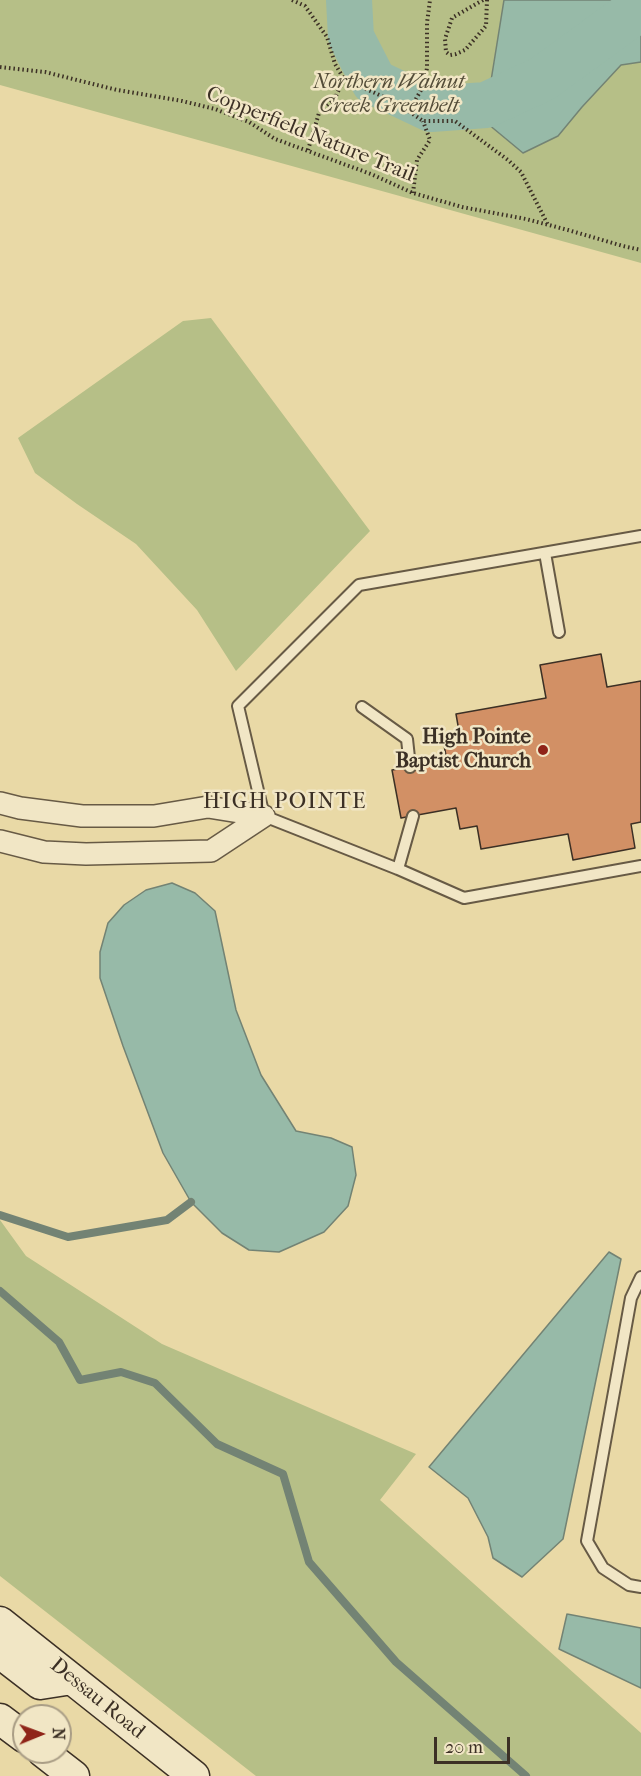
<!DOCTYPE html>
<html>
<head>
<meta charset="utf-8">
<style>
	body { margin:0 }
	#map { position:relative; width:641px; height:1776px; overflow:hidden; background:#e9d9a6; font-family:"IM FELL French Canon",serif }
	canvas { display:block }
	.north { position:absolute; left:12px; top:1704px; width:60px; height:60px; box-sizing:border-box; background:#f1e6c5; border:2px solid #a99d85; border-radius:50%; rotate:89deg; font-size:16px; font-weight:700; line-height:24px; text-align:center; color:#3c3025 }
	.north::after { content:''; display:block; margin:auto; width:21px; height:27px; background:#8f2418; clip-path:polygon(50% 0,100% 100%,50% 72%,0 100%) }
	.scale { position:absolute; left:434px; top:1737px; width:76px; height:27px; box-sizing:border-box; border:3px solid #3c3025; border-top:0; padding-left:8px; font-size:18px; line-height:21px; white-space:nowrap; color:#3c3025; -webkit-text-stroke:4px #f1e6c5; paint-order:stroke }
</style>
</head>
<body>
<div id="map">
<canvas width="641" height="1776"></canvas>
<div class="north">N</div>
<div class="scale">20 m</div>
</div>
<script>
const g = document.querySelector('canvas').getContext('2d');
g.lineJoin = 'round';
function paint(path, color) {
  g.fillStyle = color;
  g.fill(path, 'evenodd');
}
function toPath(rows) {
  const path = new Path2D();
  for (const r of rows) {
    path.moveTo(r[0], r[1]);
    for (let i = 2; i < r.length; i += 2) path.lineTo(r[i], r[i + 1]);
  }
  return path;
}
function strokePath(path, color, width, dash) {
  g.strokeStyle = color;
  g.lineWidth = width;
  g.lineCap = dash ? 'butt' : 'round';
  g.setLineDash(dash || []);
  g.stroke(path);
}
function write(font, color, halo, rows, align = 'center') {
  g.font = font + ' "IM FELL French Canon",serif';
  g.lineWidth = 5;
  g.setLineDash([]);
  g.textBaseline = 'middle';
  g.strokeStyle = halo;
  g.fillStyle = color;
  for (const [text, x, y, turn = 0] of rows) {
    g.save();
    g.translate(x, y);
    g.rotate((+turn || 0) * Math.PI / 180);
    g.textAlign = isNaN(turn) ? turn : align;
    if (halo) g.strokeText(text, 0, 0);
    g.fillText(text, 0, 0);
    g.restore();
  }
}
const green = toPath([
	[0,0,504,0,490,87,482,119,558,136,582,107,621,65,641,62,641,263,0,85],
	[211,318,370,531,236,671,197,610,136,544,77,504,35,473,18,438,183,321],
	[0,1220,26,1256,162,1344,416,1454,380,1500,641,1733,641,1776,256,1776,0,1576]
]);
const water = toPath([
	[504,0,641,0,641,62,621,65,582,107,558,136,523,153,482,119,490,87,504,0],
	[172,883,195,893,215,911,236,1010,261,1075,296,1131,331,1138,352,1147,356,1175,348,1206,324,1232,279,1252,249,1250,222,1233,191,1202,163,1153,123,1046,100,978,100,952,108,923,124,905,146,890,172,883],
	[609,1252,621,1259,563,1539,522,1577,493,1558,488,1537,468,1498,429,1467,609,1252],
	[567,1614,641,1628,641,1688,559,1649,567,1614]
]);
const stream = toPath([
	[0,1215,68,1237,167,1220,191,1202],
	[0,1291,59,1342,80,1380,121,1372,155,1383,217,1444,283,1474,309,1562,396,1662,526,1776]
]);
const river = toPath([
	[349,0,351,37,374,82,431,109,486,105,542,79,641,7]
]);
const building = toPath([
	[601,654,607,687,641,681,641,822,631,824,635,848,573,860,568,834,481,849,477,826,460,829,456,808,401,818,392,770,447,761,443,740,460,737,456,714,546,698,540,665,601,654]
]);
const path = toPath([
	[292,0,305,6,327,37,335,64,344,79,397,103,423,121,455,121,508,160,521,172,548,225],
	[483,0,452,18,445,39,446,52,450,55,456,54,465,50,486,26,487,0],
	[0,67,45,72,117,90,182,101,215,109,249,122,275,139,371,174,413,193,462,207,526,219,568,230,623,246,641,250],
	[409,111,424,85,427,68,427,23,430,0],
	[308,150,319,113,335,98,344,79],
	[413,193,417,160,430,140,423,121]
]);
const lane = toPath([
	[641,536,359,585,238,706,264,816,398,869,464,898,641,866],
	[545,553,559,632],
	[362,707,407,739,410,767],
	[398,869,413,816],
	[641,1277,631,1298,587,1541,603,1568,629,1585,641,1587]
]);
const street = toPath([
	[0,803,20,808,82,816,154,816,208,807,264,816],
	[0,841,44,852,86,854,211,851,264,816]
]);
const secondary = toPath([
	[0,1622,194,1776],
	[0,1653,40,1684,72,1679],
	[0,1719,24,1737],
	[43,1752,74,1776]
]);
const markers = [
	[543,750,6,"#8f2418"]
];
const parkNames = [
	["Northern Walnut",389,83],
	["Creek Greenbelt",389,107]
];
const streetNames = [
	["Copperfield Nature Trail",310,135,22],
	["Dessau Road",97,1699,39]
];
const poiNames = [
	["High Pointe",531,738],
	["Baptist Church",531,762]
];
const neighbourhoodNames = [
	["HIGH POINTE",285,803]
];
paint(green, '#b6bf87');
paint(water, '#97baa8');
strokePath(water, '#738374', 1.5);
strokePath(stream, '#738374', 8);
strokePath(river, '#97baa8', 46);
paint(building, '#d29065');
strokePath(building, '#3c3025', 1.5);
strokePath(lane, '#675a45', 14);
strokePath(street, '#675a45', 24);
strokePath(secondary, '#3c3025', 33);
strokePath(path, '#3c3025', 4, [1.5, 3]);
strokePath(lane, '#f1e6c5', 10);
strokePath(street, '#f1e6c5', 21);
strokePath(secondary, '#f1e6c5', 30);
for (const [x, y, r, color] of markers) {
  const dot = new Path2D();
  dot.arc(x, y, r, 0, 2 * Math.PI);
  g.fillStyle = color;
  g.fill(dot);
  strokePath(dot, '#f1e6c5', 2);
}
write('italic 21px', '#544d39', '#f1e6c5', parkNames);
write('21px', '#3c3025', '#f1e6c5', streetNames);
write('bold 21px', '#3c3025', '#f1e6c5', poiNames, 'right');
g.letterSpacing = '1.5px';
write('22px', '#3c3025', '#f1e6c5', neighbourhoodNames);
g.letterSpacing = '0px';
</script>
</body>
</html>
